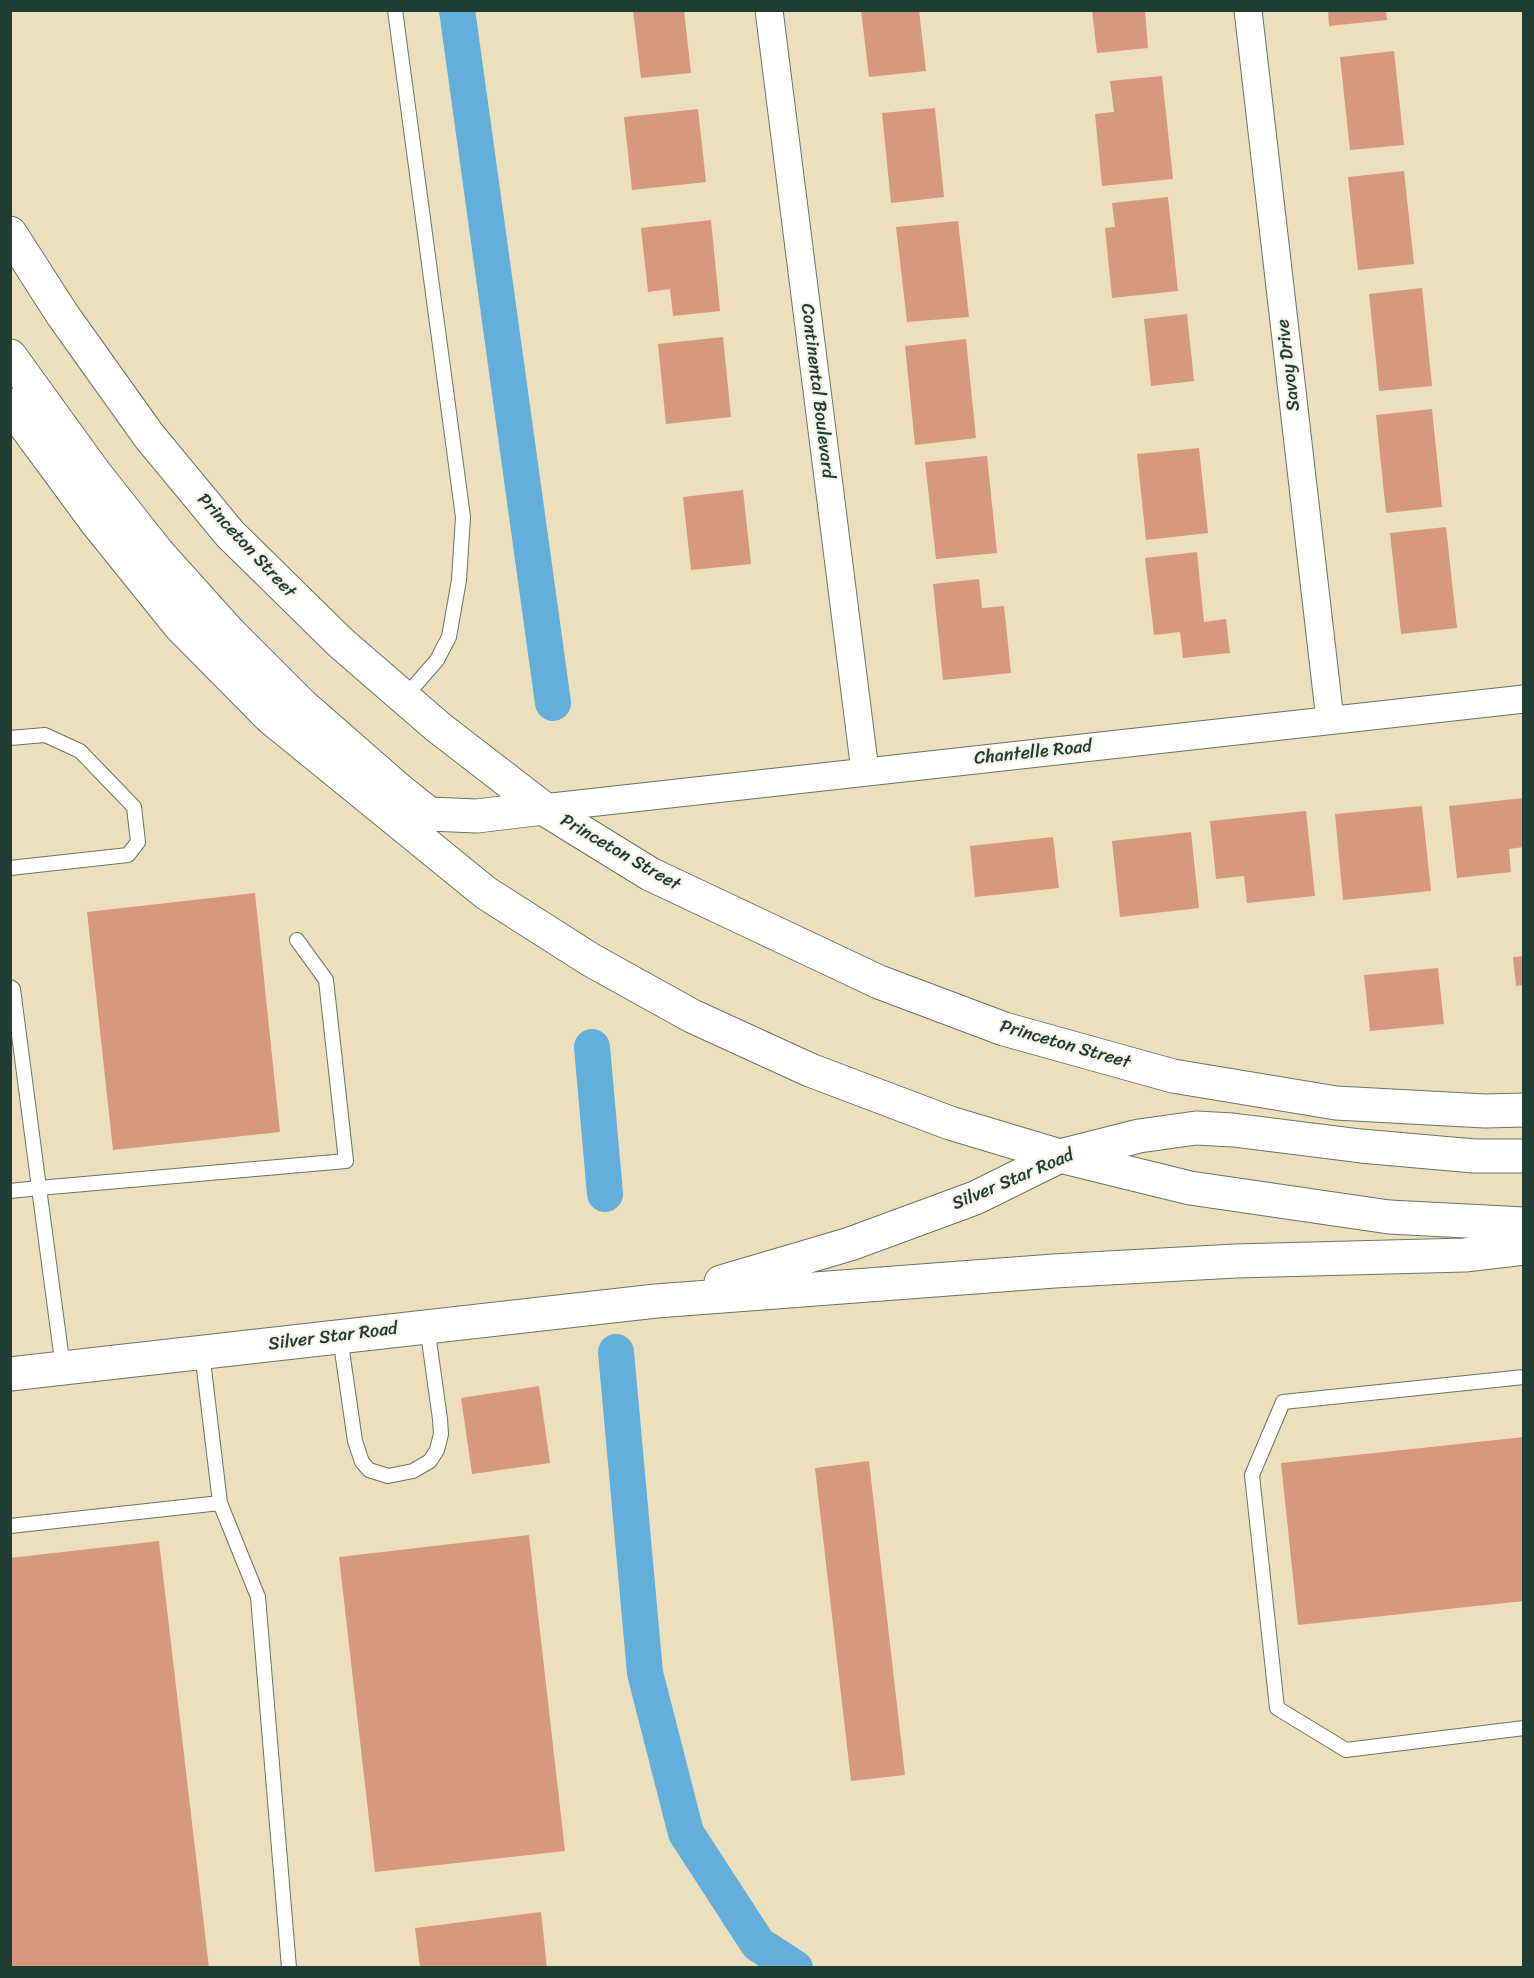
<!DOCTYPE html>
<html>
<head>
<meta charset="utf-8">
<style>
	body { margin:0 }
	#map { position:relative; width:1534px; height:1978px; overflow:hidden; background:#ecdfbc; font-family:Sriracha,sans-serif }
	canvas { display:block }
	.frame { position:absolute; inset:0; border:12px solid #1f3d34; pointer-events:none }
</style>
</head>
<body>
<div id="map">
<canvas width="1534" height="1978"></canvas>
<div class="frame"></div>
</div>
<script>
const g = document.querySelector('canvas').getContext('2d');
g.lineJoin = 'round';
function toPath(rows) {
  const path = new Path2D();
  for (const r of rows) {
    path.moveTo(r[0], r[1]);
    for (let i = 2; i < r.length; i += 2) path.lineTo(r[i], r[i + 1]);
  }
  return path;
}
function strokePath(path, color, width, dash) {
  g.strokeStyle = color;
  g.lineWidth = width;
  g.lineCap = dash ? 'butt' : 'round';
  g.setLineDash(dash || []);
  g.stroke(path);
}
function paint(path, color) {
  g.fillStyle = color;
  g.fill(path, 'evenodd');
}
function write(font, color, halo, rows, align = 'center') {
  g.font = font + ' Sriracha,sans-serif';
  g.lineWidth = 4.5;
  g.setLineDash([]);
  g.textBaseline = 'middle';
  g.strokeStyle = halo;
  g.fillStyle = color;
  for (const [text, x, y, turn = 0] of rows) {
    g.save();
    g.translate(x, y);
    g.rotate((+turn || 0) * Math.PI / 180);
    g.textAlign = isNaN(turn) ? turn : align;
    if (halo) g.strokeText(text, 0, 0);
    g.fillText(text, 0, 0);
    g.restore();
  }
}
const canal = toPath([
	[457,10,553,703],
	[592,1047,605,1194],
	[616,1352,645,1673,686,1833,758,1944,795,1968]
]);
const building = toPath([
	[633,10,684,10,691,73,641,78],
	[861,10,919,10,926,71,869,77],
	[1092,10,1145,10,1148,48,1097,53],
	[1328,10,1386,10,1387,20,1329,26],
	[1394,51,1404,145,1350,150,1340,57],
	[1162,76,1173,179,1102,186,1095,114,1114,112,1110,81],
	[935,108,944,197,891,203,882,113],
	[698,109,706,182,632,190,624,117],
	[1404,171,1414,264,1358,270,1348,177],
	[1168,197,1178,291,1112,298,1105,228,1115,227,1112,203],
	[711,220,720,311,673,316,670,289,648,292,641,228],
	[958,221,969,317,907,322,896,227],
	[1422,288,1432,386,1379,391,1369,294],
	[1187,314,1194,381,1151,386,1144,319],
	[723,337,731,417,666,424,658,344],
	[966,339,976,438,915,445,905,346],
	[1432,409,1442,507,1386,513,1376,415],
	[1199,448,1208,533,1146,540,1137,454],
	[987,456,997,553,936,559,925,462],
	[743,490,751,564,691,570,683,497],
	[1446,527,1457,628,1401,634,1390,533],
	[1197,552,1204,622,1226,619,1230,653,1183,658,1180,632,1154,635,1145,558],
	[979,579,982,608,1004,606,1011,673,943,680,933,584],
	[1524,798,1524,847,1509,849,1511,872,1457,878,1449,806],
	[1422,806,1431,891,1343,900,1335,814],
	[1306,811,1315,896,1247,903,1244,876,1216,879,1210,821],
	[1191,832,1199,908,1120,917,1112,841],
	[1053,837,1059,888,975,897,970,846],
	[255,893,280,1132,113,1150,87,912],
	[1524,956,1524,985,1516,986,1513,957],
	[1438,968,1444,1024,1370,1031,1364,975],
	[539,1386,550,1463,472,1474,461,1398],
	[1524,1437,1524,1601,1298,1625,1281,1463],
	[869,1461,905,1775,851,1781,815,1468],
	[529,1535,565,1851,375,1872,339,1557],
	[159,1541,209,1968,10,1968,10,1558],
	[541,1912,547,1968,420,1968,415,1928]
]);
const service = toPath([
	[395,10,463,517,459,580,449,637,437,660,404,698],
	[10,738,45,735,80,751,134,807,138,842,128,855,10,868],
	[10,987,13,989,39,1188,10,1191],
	[340,1337,355,1441,362,1462,369,1470,388,1476,413,1471,430,1461,437,1450,441,1434,440,1419,427,1326],
	[202,1352,220,1503,258,1597,289,1968],
	[63,1368,39,1188,346,1161,326,980,297,940],
	[1524,1377,1283,1402,1252,1475,1277,1708,1346,1750,1524,1728],
	[10,1526,220,1503]
]);
const minor = toPath([
	[769,10,865,771],
	[1248,10,1330,720],
	[543,808,1524,699]
]);
const secondary = toPath([
	[10,233,62,314,149,436,230,534,341,643,438,727,543,808,650,874,879,982,1004,1029,1173,1076,1336,1103,1485,1111,1524,1110],
	[10,356,94,472,158,553,229,632,303,706,399,790,429,814,477,816,543,808],
	[10,405,97,523,180,626,271,718,486,893,591,960,692,1016,810,1070,950,1123,1060,1156,1190,1188,1389,1217,1524,1224],
	[721,1282,850,1244,975,1198,1060,1156,1139,1136,1196,1128,1233,1130,1361,1146,1474,1156,1524,1156],
	[10,1374,656,1301,1054,1271,1235,1261,1465,1255,1524,1248]
]);
const streetNames = [
	["Savoy Drive",1289,365,-97],
	["Continental Boulevard",817,391,83],
	["Princeton Street",246,546,47],
	["Chantelle Road",1033,753,-6],
	["Princeton Street",620,853,30],
	["Princeton Street",1065,1045,16],
	["Silver Star Road",1013,1180,-23],
	["Silver Star Road",333,1337,-7]
];
strokePath(canal, '#62afdb', 36);
paint(building, '#d69980');
strokePath(service, '#677664', 16);
strokePath(minor, '#677664', 29);
strokePath(secondary, '#677664', 35);
strokePath(service, '#fff', 14);
strokePath(minor, '#fff', 27);
strokePath(secondary, '#fff', 33);
write('18px', '#1f3d34', '#f7f3e8', streetNames);
</script>
</body>
</html>
